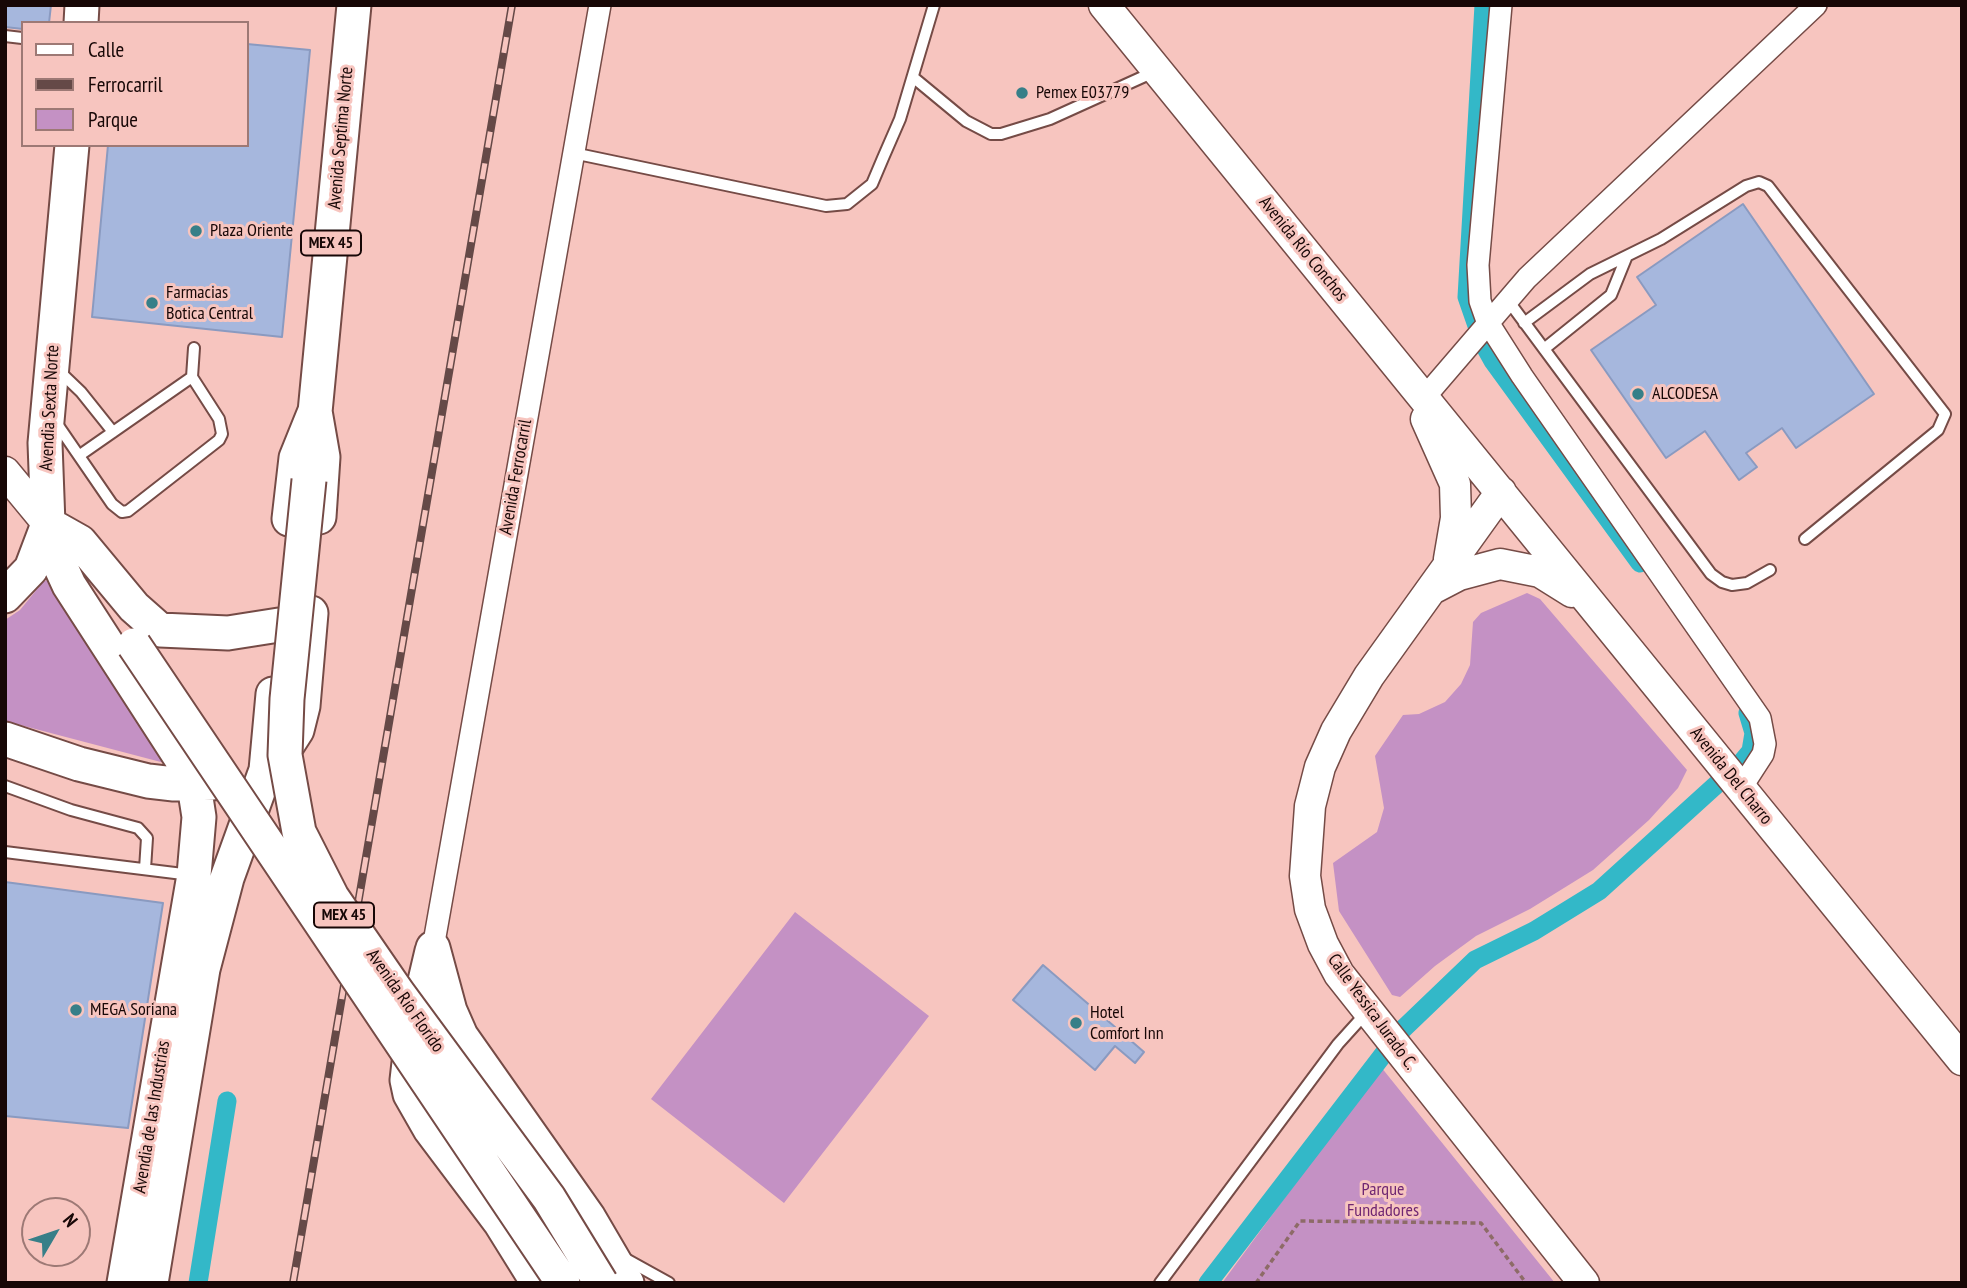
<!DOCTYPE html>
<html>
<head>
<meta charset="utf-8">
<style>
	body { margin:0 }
	#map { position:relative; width:1967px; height:1288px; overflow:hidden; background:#f7c5bf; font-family:"PT Sans Narrow",sans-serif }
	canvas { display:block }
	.frame { position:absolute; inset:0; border:7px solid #170706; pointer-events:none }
	.legend { position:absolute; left:21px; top:21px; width:228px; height:126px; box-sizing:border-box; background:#f7c5bf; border:2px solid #9d7975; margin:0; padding:9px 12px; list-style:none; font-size:21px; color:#170706 }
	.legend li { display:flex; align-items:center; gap:14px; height:35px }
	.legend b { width:35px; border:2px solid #9d7975 }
	.north { position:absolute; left:21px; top:1197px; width:70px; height:70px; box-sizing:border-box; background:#f7c5bf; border:2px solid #9d7975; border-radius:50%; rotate:51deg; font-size:19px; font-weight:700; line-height:28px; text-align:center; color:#170706 }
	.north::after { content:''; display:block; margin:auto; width:24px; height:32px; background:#377f88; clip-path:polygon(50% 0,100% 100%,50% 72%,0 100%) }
</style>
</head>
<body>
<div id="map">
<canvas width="1967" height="1288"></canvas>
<div class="frame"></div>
<ul class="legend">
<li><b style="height:9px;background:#fff"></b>Calle</li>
<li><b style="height:9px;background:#654947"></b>Ferrocarril</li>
<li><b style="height:19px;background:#c491c4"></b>Parque</li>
</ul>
<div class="north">N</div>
</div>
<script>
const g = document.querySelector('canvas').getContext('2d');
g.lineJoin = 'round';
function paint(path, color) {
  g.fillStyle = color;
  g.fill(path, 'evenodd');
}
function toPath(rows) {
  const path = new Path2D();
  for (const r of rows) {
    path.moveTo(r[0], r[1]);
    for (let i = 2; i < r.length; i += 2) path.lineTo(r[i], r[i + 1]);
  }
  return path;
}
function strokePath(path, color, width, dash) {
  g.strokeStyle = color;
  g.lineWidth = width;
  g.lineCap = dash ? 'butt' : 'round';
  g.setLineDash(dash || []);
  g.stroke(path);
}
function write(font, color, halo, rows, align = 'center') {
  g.font = font + ' "PT Sans Narrow",sans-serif';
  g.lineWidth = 6;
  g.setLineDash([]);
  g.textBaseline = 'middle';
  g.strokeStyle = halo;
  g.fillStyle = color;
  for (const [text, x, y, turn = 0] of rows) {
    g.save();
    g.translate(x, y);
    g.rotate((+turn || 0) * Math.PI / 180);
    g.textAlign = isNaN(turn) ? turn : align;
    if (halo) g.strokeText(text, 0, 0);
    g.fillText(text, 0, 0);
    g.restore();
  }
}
const green = toPath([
	[51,578,176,766,5,721,5,620,20,610,43,582],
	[1527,593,1540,599,1687,770,1678,788,1649,820,1593,870,1530,909,1476,936,1435,966,1400,997,1392,995,1339,911,1333,863,1377,832,1384,808,1375,756,1403,715,1419,714,1445,702,1461,684,1470,665,1473,622,1481,613],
	[795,912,929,1016,784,1203,651,1099],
	[1381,1067,1555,1283,1222,1283]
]);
const canal = toPath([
	[1484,5,1467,297,1483,343,1493,361,1640,563],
	[1741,763,1751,751,1754,733,1748,713],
	[198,1283,227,1101],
	[1208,1283,1402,1030,1475,960,1534,931,1599,891,1717,784]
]);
const building = toPath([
	[5,5,51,5,49,23,23,23,23,29,5,27,5,5],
	[247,44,310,50,282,337,92,317,108,145,247,145,247,44],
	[1743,204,1874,394,1796,448,1782,428,1746,453,1757,467,1739,480,1705,431,1666,458,1591,350,1656,305,1637,277,1743,204],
	[5,882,163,903,128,1128,5,1116,5,882],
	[1043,965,1144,1052,1135,1063,1115,1046,1095,1070,1013,1000,1043,965]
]);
const path = toPath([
	[1256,1283,1300,1221,1481,1223,1526,1283]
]);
const service = toPath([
	[5,36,22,38],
	[914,78,966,121,991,134,1001,134,1050,119,1156,71],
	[573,153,826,206,847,204,872,184,883,158,900,119,934,5],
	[1507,299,1711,574,1722,582,1732,585,1747,583,1770,570],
	[1524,323,1590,274,1661,239,1746,186,1759,182,1768,186,1945,414,1938,430,1805,539],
	[1544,349,1611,295,1626,258],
	[57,369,81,392,113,432],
	[55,421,112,504,122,512,128,511,219,440,222,434,219,419,192,377,194,348],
	[80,455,192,377],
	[5,786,71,810,138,828,147,838,145,869],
	[5,852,191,875],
	[622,1257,669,1283],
	[1160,1283,1338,1044,1366,1013]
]);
const minor = toPath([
	[1501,5,1478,265,1480,301,1487,321,1522,376,1760,718,1765,744,1763,754,1741,788],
	[1424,398,1527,278,1816,5],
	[433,948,600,5]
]);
const secondary = toPath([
	[1104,5,1962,1060],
	[1426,419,1455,484,1456,518,1449,559],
	[5,472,48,524],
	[1501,492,1369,676,1336,731,1320,767,1310,806,1305,876,1310,909,1323,944,1339,974,1584,1283],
	[1434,588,1459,575,1500,564,1540,572,1572,592]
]);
const primary = toPath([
	[81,23,82,5],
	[72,145,45,443,48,524,57,559,69,585,186,766,194,785,199,817,194,875,124,1283],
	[315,411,323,457,319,517],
	[313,433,354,5],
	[289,519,296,458,315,411],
	[48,524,80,542,134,607,160,630,228,633,279,625],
	[5,596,31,569,48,524],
	[5,739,79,764,148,781,174,784,213,783],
	[288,744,297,730,303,706,311,613],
	[433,948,450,1011,461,1036,589,1218,627,1283],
	[432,951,412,1036,407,1080,410,1094,430,1129,500,1222,538,1283],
	[151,1283,203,969,227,878,266,770,273,694]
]);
const rail = toPath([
	[293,1283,512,5]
]);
const primaryBridge = toPath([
	[309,480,287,699,285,755,299,832,332,897,398,993,549,1198,601,1283],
	[134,645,563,1283]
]);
const markers = [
	[1022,93,7,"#377f88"],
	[196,231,7,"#377f88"],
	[152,303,7,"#377f88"],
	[1638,394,7,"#377f88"],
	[76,1010,7,"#377f88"],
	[1076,1023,7,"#377f88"]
];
const shields = [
	[331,243,60],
	[344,915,60]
];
const shieldNames = [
	["MEX 45",331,243],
	["MEX 45",344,915]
];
const poiNames = [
	["Pemex E03779",1036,93],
	["Plaza Oriente",210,231],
	["Farmacias",166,293],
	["Botica Central",166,314],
	["ALCODESA",1652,394],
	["MEGA Soriana",90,1010],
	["Hotel",1090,1013],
	["Comfort Inn",1090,1034]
];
const streetNames = [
	["Avenida Septima Norte",341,138,-85],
	["Avenida Río Conchos",1303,249,51],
	["Avendia Sexta Norte",50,408,-87],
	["Avenida Ferrocarril",516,477,-80],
	["Avenida Del Charro",1731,776,51],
	["Avenida Río Florido",405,1001,55],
	["Calle Yessica Jurado C.",1372,1012,54],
	["Avendia de las Industrias",152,1117,-81]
];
const parkNames = [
	["Parque",1383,1190],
	["Fundadores",1383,1211]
];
paint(green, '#c491c4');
strokePath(canal, '#33b8c8', 19);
paint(building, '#a6b7dd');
strokePath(building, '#8a9ac0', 2);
strokePath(service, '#754b46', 14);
strokePath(minor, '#754b46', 24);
strokePath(secondary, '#754b46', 33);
strokePath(primary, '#754b46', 37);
strokePath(path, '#8d6b67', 3.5, [5, 3.5]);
strokePath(service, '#fff', 10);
strokePath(minor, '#fff', 21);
strokePath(secondary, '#fff', 30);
strokePath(primary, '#fff', 33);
strokePath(rail, '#654947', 8);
strokePath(rail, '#f7c5bf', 5, [16]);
strokePath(primaryBridge, '#754b46', 37, []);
strokePath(primaryBridge, '#fff', 33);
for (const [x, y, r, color] of markers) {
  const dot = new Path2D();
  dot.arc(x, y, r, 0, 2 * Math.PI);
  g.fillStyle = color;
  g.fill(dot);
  strokePath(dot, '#f7c5bf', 2.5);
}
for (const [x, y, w] of shields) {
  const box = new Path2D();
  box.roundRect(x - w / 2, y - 12.5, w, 25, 5);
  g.fillStyle = '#f7c5bf';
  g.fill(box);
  strokePath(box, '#170706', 2);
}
write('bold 16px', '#170706', null, shieldNames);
write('18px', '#170706', '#f7c5bf', poiNames, 'left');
write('18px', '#170706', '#f7c5bf', streetNames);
write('18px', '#702672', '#f7c5bf', parkNames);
</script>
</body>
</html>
